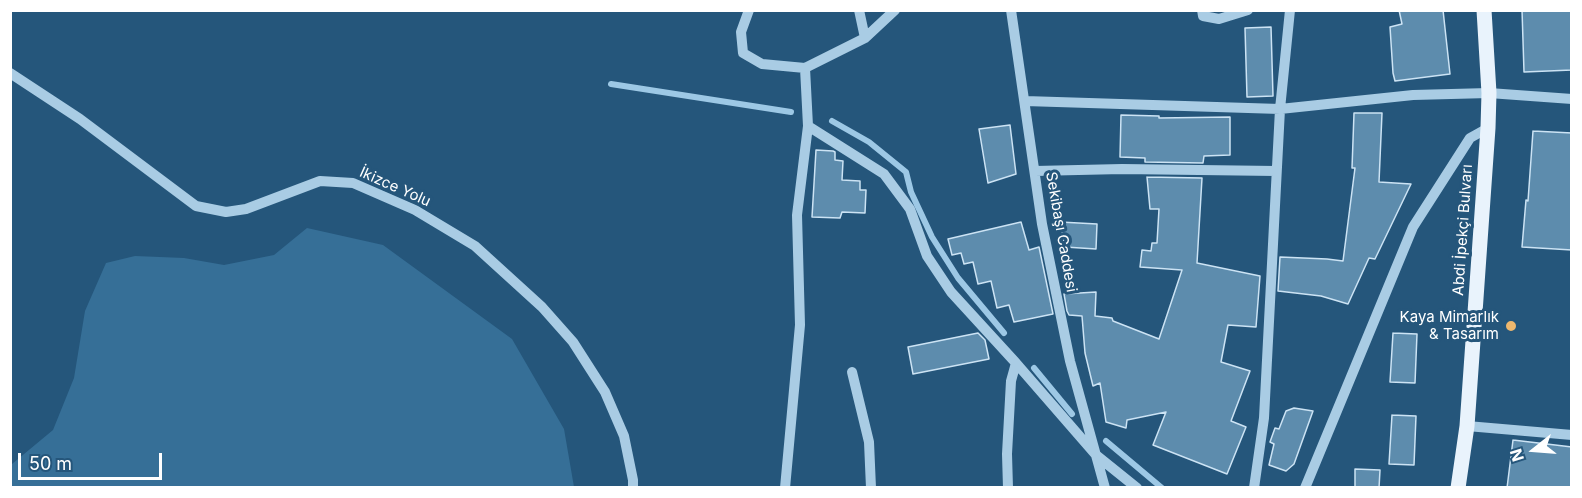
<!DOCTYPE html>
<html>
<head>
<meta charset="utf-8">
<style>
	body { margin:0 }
	#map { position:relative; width:1582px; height:498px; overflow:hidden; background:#25567b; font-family:Inter,sans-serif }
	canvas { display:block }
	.frame { position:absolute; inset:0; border:12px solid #fff; pointer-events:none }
	.north { position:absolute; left:1504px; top:420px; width:60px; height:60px; -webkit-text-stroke:4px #25567b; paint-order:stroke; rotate:253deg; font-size:16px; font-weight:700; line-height:24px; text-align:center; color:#fff }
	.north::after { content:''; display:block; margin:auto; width:21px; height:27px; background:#fff; clip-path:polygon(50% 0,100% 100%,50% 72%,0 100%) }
	.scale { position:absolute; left:18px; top:453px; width:144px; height:27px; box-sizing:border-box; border:3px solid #fff; border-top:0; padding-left:8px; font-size:18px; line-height:21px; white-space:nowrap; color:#fff; -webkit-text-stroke:4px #25567b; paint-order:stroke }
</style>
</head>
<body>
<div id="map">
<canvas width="1582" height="498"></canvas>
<div class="frame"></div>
<div class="north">N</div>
<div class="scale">50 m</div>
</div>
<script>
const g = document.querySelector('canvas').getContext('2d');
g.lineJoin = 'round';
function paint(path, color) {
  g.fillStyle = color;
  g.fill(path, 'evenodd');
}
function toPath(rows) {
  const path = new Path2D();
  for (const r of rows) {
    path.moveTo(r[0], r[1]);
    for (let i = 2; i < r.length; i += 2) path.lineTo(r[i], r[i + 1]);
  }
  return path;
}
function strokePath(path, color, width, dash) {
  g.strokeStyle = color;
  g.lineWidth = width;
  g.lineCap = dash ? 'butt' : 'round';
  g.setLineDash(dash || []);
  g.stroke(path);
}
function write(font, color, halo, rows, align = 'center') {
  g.font = font + ' Inter,sans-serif';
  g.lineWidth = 6;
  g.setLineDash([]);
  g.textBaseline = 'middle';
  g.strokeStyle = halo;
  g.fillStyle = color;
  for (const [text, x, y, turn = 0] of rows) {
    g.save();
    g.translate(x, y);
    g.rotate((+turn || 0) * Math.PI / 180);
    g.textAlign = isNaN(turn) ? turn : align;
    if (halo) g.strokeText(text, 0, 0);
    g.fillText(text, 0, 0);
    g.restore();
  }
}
const green = toPath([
	[307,228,383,245,512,339,564,429,574,487,11,487,12,464,53,430,74,378,85,311,106,263,135,256,184,258,224,265,274,255]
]);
const stream = toPath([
	[611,84,791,112],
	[832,121,869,142,906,172,911,192,932,237,958,278,1004,333],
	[1034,368,1072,414],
	[1106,441,1162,488]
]);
const building = toPath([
	[1399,10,1443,10,1450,74,1395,81,1393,73,1390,27,1402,24,1399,10],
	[1522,10,1572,10,1572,70,1524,72,1522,10],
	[1271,27,1273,96,1247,97,1245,28,1271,27],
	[1354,113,1382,113,1379,182,1411,184,1375,259,1369,258,1348,304,1321,296,1278,291,1280,257,1327,259,1343,261,1355,168,1352,168,1354,113],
	[1121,115,1159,116,1159,118,1230,117,1230,155,1204,156,1203,163,1145,162,1145,158,1120,157,1121,115],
	[1010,125,1016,174,988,183,979,129,1010,125],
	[1533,131,1572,133,1572,250,1522,247,1526,200,1528,201,1533,131],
	[816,150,833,151,835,152,835,160,843,161,842,180,860,181,860,190,866,190,865,213,842,212,840,218,812,217,816,150],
	[1147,177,1202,178,1197,263,1260,276,1256,327,1228,325,1221,362,1250,371,1231,421,1246,427,1227,474,1153,445,1166,412,1127,420,1126,428,1106,422,1100,383,1093,386,1085,353,1082,316,1069,315,1067,311,1064,294,1096,292,1095,316,1112,318,1113,321,1159,339,1182,270,1140,267,1142,250,1151,251,1152,243,1157,243,1159,209,1150,209,1147,177],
	[1021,222,1029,250,1039,247,1053,314,1014,322,1009,305,997,308,991,281,978,284,973,262,964,264,961,253,952,255,948,239,1021,222],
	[1060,222,1097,224,1096,249,1065,247,1060,222],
	[978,333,985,340,989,359,913,374,908,347,978,333],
	[1393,333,1417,334,1415,383,1390,382,1393,333],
	[1294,408,1313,411,1294,464,1286,471,1269,465,1274,444,1270,442,1275,428,1279,429,1286,411,1294,408],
	[1392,415,1416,416,1414,465,1389,464,1392,415],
	[1513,440,1572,447,1572,488,1507,488,1513,440],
	[1355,469,1380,470,1379,488,1355,488,1355,469]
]);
const minor = toPath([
	[749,10,741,32,743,53,762,64,805,68,865,38,895,10],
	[859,10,865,38],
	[1011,10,1042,224,1070,361,1105,488],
	[1202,10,1203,16,1219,19,1248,10],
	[805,68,808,126,884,174,910,209,927,256,951,292,1016,363,1096,455,1137,488],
	[10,73,80,119,196,206,226,212,246,209,320,181,353,183,415,210,475,246,542,307,573,342,605,392,624,436,633,480,633,488],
	[1025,101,1280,109,1413,95,1489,93,1572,99],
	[1035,171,1122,169,1276,171],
	[852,372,869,442,871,488],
	[1467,426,1572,435],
	[785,488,800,325,797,215,808,126],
	[1008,488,1007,454,1011,381,1016,363],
	[1254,488,1264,418,1280,109,1290,10],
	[1305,488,1413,227,1470,138,1488,128]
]);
const major = toPath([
	[1458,488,1467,426,1488,128,1489,93,1484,10]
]);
const markers = [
	[1511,326,6,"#eeb86e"]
];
const streetNames = [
	["İkizce Yolu",395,187,24],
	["Abdi İpekçi Bulvarı",1463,230,-86],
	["Sekibaşı Caddesi",1061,232,80]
];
const poiNames = [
	["Kaya Mimarlık",1499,317],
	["& Tasarım",1499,334]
];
paint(green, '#366f97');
strokePath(stream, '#9dc8e5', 6);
paint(building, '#5d8cad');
strokePath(building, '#cce3f4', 1.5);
strokePath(minor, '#a9cce4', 10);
strokePath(major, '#e9f3fc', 15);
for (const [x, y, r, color] of markers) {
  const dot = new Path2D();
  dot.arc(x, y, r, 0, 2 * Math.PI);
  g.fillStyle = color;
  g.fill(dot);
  strokePath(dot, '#25567b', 2);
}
write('15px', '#fff', '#25567b', streetNames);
write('15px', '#fff', '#25567b', poiNames, 'right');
</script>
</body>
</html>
